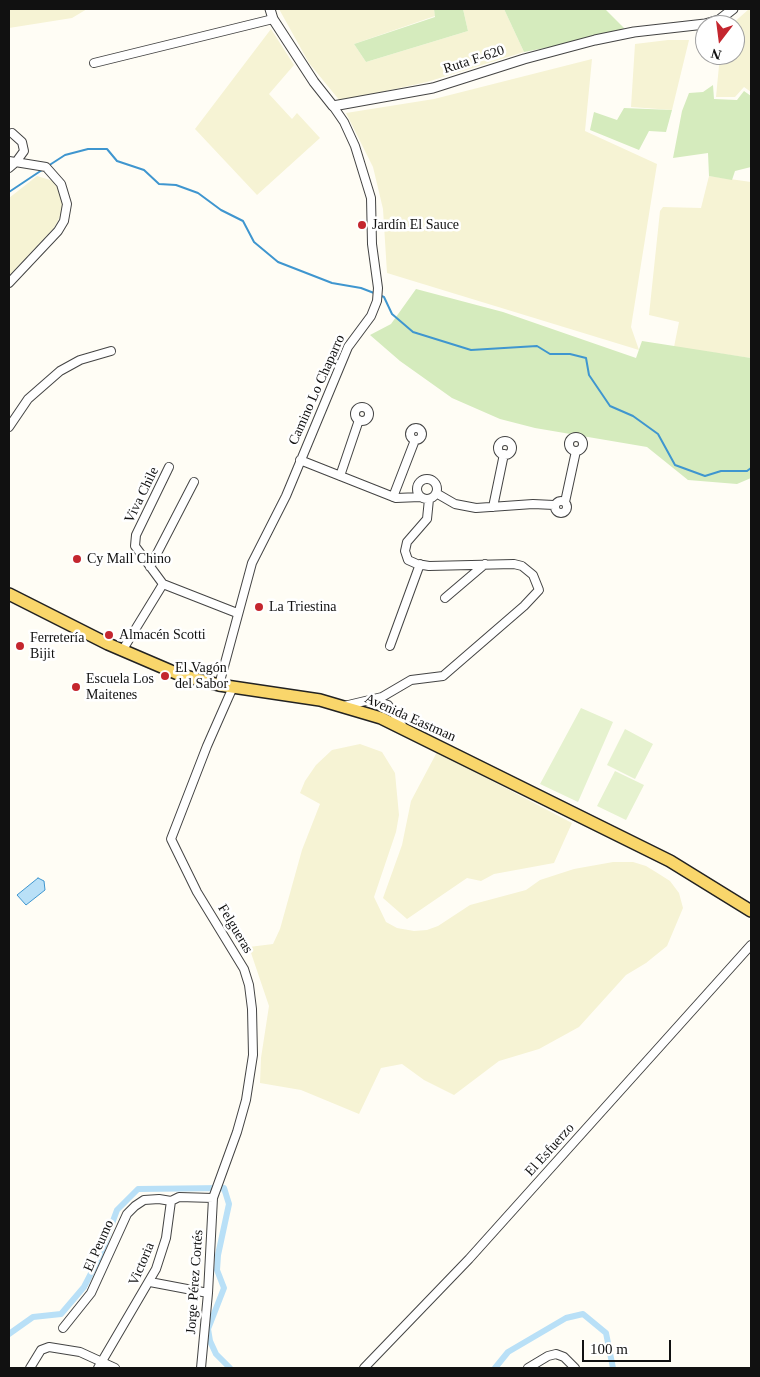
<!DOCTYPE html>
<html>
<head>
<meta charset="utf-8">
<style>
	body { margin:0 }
	#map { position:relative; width:760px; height:1377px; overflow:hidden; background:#fffdf5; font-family:Georgia,serif }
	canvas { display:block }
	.frame { position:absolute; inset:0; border:10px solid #111; pointer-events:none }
	.north { position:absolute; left:695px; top:15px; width:50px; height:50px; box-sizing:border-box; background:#fff; border:1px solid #a0a0a0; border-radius:50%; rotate:195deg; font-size:14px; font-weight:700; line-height:20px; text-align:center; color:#111 }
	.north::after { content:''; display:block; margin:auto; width:18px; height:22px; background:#c4262e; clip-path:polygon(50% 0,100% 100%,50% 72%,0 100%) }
	.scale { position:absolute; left:582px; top:1340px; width:89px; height:22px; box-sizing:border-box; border:2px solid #111; border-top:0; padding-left:6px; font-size:15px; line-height:18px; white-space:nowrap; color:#111; -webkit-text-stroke:4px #fff; paint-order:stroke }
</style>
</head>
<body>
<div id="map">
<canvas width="760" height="1377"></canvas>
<div class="frame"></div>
<div class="north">N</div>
<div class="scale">100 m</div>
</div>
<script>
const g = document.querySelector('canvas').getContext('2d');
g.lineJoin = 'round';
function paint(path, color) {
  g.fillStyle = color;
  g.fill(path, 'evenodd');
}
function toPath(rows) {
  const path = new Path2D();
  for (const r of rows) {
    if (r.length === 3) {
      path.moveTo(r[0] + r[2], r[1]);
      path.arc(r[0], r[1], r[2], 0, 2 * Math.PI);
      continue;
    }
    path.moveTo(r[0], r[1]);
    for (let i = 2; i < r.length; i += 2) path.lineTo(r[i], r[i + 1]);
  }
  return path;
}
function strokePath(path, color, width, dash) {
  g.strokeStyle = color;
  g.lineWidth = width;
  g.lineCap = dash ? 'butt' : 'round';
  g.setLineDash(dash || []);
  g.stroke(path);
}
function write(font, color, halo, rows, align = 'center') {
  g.font = font + ' Georgia,serif';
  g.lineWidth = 5;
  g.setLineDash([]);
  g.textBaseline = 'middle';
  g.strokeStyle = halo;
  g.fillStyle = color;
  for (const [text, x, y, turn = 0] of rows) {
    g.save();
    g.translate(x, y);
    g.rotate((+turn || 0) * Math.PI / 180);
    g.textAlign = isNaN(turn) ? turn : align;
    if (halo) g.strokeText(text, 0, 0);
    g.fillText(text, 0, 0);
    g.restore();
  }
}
const farmland = toPath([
	[9,9,87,9,72,18,9,28],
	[279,9,434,9,435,16,354,44,366,62,468,31,463,9,504,9,524,52,427,82,340,101,309,63],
	[749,9,751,9,751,92,744,87,735,97,716,97,720,55,735,55,735,25,731,25],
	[271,29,294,65,269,94,292,119,297,113,320,138,257,195,195,129],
	[668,40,689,40,672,110,631,107,635,44],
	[592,59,585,131,657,164,631,327,639,350,387,273,383,209,373,167,346,113,434,99],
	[37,176,57,182,63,202,62,213,54,228,9,276,9,198],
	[709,176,751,182,751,358,674,347,679,322,649,315,660,211,663,207,701,208],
	[360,744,382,752,395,773,399,815,396,832,374,897,386,922,397,928,414,931,427,930,438,926,470,905,526,890,540,880,574,869,613,862,633,862,646,866,659,874,670,881,679,893,683,908,667,946,646,963,626,975,579,1027,539,1049,499,1061,454,1095,424,1080,402,1064,381,1068,359,1114,301,1090,260,1083,261,1058,269,1006,249,947,273,944,280,929,302,850,320,804,300,793,305,781,316,765,332,750],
	[437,752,572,823,554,863,494,874,481,881,467,878,407,919,383,898,402,845,411,801]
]);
const green = toPath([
	[434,9,463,9,468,31,366,62,354,44,435,17],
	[504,9,605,9,628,32,524,52],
	[713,85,714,99,737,100,744,91,751,96,751,167,735,171,732,180,709,176,708,153,673,158,682,111,689,93,703,92],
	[624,108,672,110,666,132,649,131,639,150,590,130,594,112,617,120],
	[416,289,503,312,636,358,642,341,751,358,751,478,737,484,688,480,647,447,535,428,500,419,452,398,400,361,370,335,391,324]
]);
const pitch = toPath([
	[581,708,613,722,578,802,540,784],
	[625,729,653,744,635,779,607,765],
	[615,771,644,785,626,820,597,806]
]);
const water = toPath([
	[38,878,44,881,45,890,26,905,17,895,38,878]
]);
const stream = toPath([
	[48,166,65,155,88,149,107,149,117,161,144,170,159,184,176,185,198,193,221,210,243,221,254,242,278,262,332,283,361,288,374,293],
	[9,192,42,170],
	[379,295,384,297,392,314,413,332,471,350,537,346,550,354,570,354,586,358,589,375,610,406,633,416,658,434,675,465,705,476,721,471,747,471,751,468]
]);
const canal = toPath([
	[9,1334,33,1317,61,1314,84,1287,100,1256,117,1210,138,1189,224,1188,229,1204,218,1255,217,1270,224,1288,208,1329,210,1341,216,1354,230,1368],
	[495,1368,508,1352,566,1318,583,1314,606,1333,613,1368]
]);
const minor = toPath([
	[94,63,273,19],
	[9,161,46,167,61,184,67,204,64,221,58,231,9,283],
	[9,168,16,162,24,151,22,142,12,133],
	[362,414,7],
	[9,427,28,399,60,371,80,360,111,351],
	[416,434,6],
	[576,444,7],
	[505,448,7],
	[300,460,396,498,420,497],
	[169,467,136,535,135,546,163,584,237,613],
	[340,476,359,420],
	[427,489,10],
	[436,493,455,504,476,508,533,504,554,505],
	[393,497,415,440],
	[561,507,6],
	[565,502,576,451],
	[493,507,504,454],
	[150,567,194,482],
	[445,598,485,564],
	[390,646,420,564],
	[122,651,163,584],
	[219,685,252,563,286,496,348,347,371,316,377,301,378,288,372,244,371,198,355,146,344,122,333,106],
	[373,700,388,705,403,727],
	[344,706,382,697,411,680,443,676,524,606,539,590,533,575,522,566,514,564,429,566,417,564,408,560,405,551,407,542,427,519,429,499],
	[150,1282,208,1293],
	[63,1328,91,1293,127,1214,135,1206,144,1200,159,1199,171,1201],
	[30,1368,41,1350,49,1347,80,1352,115,1368],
	[98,1368,156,1269,166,1238,171,1201,179,1197,213,1198],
	[201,1368,208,1293,213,1198,237,1132,246,1100,253,1055,252,1009,249,985,244,969,197,892,171,839,207,746,233,687],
	[364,1368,469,1259,751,945],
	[528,1368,548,1356,556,1354,564,1357,575,1368]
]);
const tertiary = toPath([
	[270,9,273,19,314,82,333,106,433,88,524,59,595,40,634,32,705,24,719,20,733,9]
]);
const primary = toPath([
	[9,594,108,644,178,674,219,685,320,700,381,718,670,861,751,911]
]);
const markers = [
	[362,225,5,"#c4262e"],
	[77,559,5,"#c4262e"],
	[259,607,5,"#c4262e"],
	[109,635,5,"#c4262e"],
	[20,646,5,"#c4262e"],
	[165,676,5,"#c4262e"],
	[76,687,5,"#c4262e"]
];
const streetNames = [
	["Ruta F-620",474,60,-18],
	["Camino Lo Chaparro",317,390,-66],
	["Viva Chile",142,495,-64],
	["Avenida Eastman",410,718,24],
	["Felgueras",235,929,59],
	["El Esfuerzo",550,1150,-48],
	["El Peumo",99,1246,-66],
	["Victoria",142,1264,-67],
	["Jorge Pérez Cortés",195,1282,-86]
];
const poiNames = [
	["Jardín El Sauce",372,225],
	["Cy Mall Chino",87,559],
	["La Triestina",269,607],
	["Almacén Scotti",119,635],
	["Ferretería",30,638],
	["Bijit",30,654],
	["El Vagón",175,668],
	["del Sabor",175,684],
	["Escuela Los",86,679],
	["Maitenes",86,695]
];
paint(farmland, '#f6f3d4');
paint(green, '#d5ebbd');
paint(pitch, '#e6f2cf');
paint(water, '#b9e0f7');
strokePath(water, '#3f96cf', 1);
strokePath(stream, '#3f96cf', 2);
strokePath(canal, '#b9e0f7', 6);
strokePath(minor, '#444', 10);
strokePath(tertiary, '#444', 11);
strokePath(primary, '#222', 14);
strokePath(minor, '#fff', 8);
strokePath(tertiary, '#fff', 9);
strokePath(primary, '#f9d66b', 11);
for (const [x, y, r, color] of markers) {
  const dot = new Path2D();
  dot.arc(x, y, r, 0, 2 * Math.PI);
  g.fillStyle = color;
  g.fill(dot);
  strokePath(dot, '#fff', 2);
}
write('14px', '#111', '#fff', streetNames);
write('14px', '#111', '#fff', poiNames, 'left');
</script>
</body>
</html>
